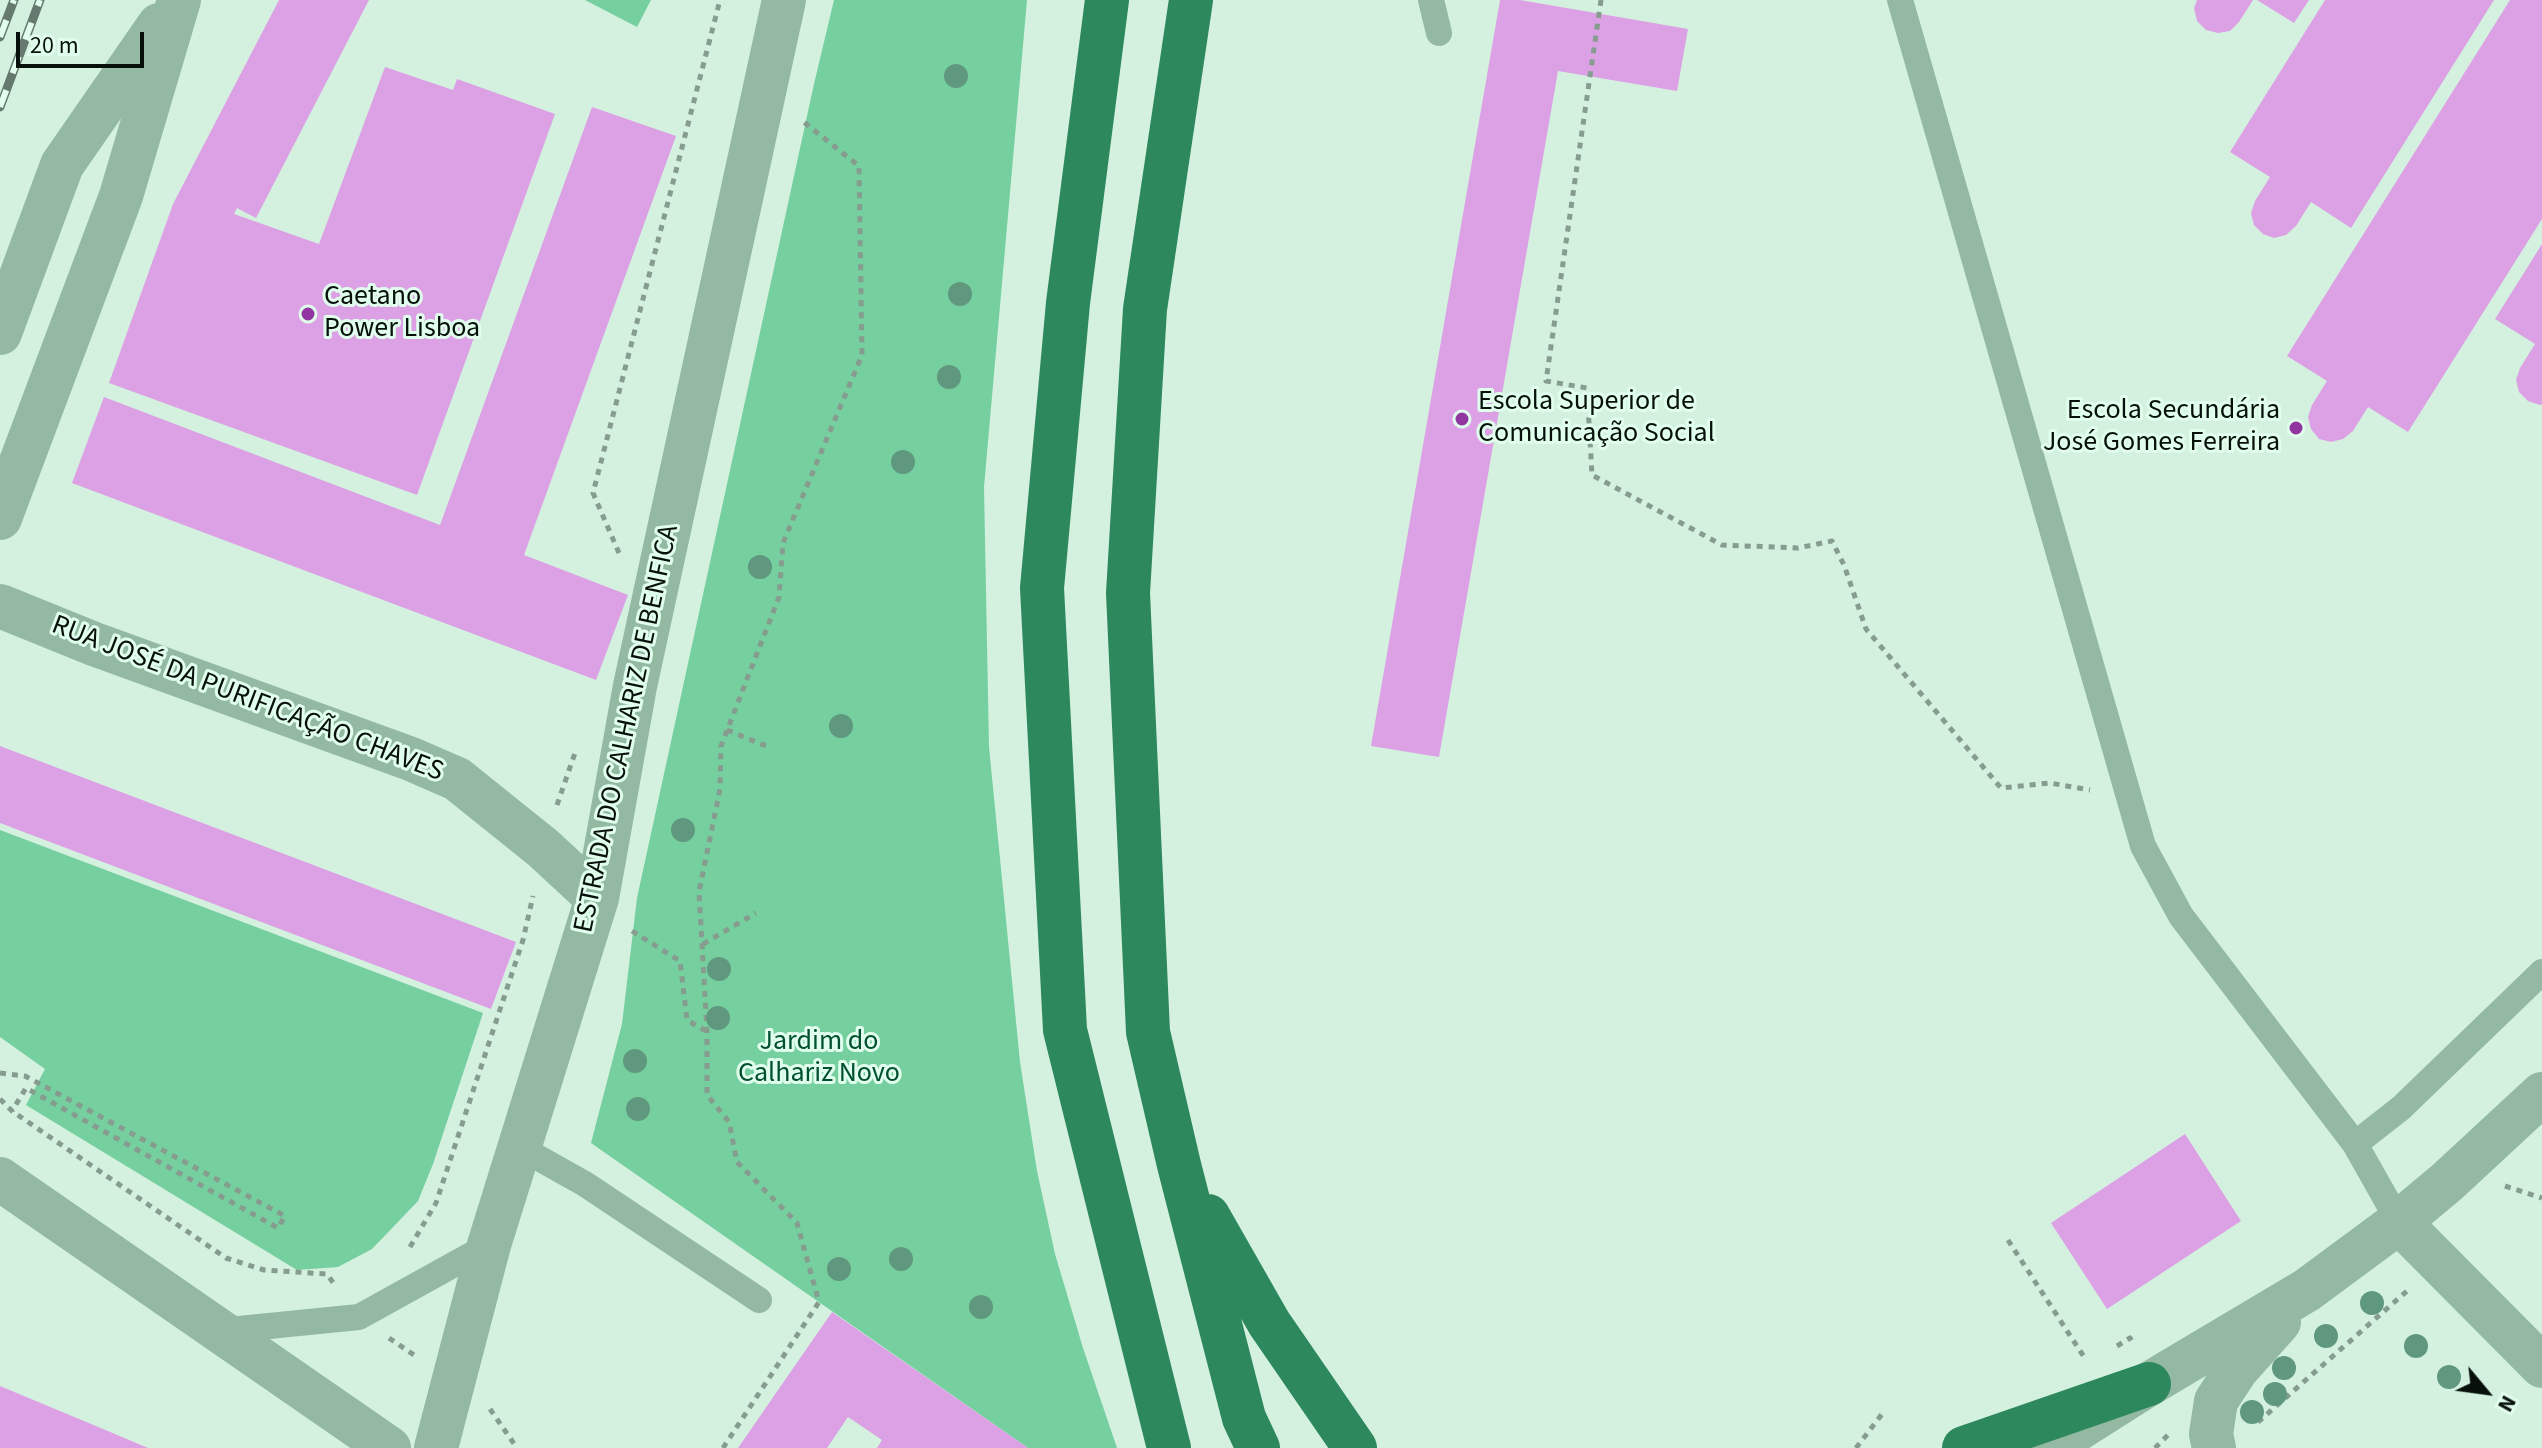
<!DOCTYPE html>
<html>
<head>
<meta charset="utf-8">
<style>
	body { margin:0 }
	#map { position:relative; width:2542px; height:1448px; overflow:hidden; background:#d4f1df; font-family:"Source Sans 3",sans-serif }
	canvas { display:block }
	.north { position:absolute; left:2446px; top:1352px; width:80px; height:80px; -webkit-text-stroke:6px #e1feed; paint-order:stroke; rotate:119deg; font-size:22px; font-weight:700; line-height:32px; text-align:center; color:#07100b }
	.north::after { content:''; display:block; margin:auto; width:28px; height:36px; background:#07100b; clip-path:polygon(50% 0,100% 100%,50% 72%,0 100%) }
	.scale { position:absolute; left:16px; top:32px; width:128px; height:36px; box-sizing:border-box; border:4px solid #07100b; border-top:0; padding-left:10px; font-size:24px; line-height:28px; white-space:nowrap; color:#07100b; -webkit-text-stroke:6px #e1feed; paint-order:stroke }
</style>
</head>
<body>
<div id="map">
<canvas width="2542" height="1448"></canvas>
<div class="north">N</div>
<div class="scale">20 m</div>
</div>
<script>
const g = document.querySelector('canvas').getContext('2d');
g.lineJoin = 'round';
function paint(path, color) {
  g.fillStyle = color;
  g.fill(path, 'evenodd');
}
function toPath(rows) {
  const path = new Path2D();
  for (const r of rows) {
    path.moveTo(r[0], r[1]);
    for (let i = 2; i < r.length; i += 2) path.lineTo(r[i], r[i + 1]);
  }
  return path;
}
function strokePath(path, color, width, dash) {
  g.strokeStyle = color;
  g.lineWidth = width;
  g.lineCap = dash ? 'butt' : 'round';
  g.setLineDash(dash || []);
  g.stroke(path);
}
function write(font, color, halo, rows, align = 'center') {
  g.font = font + ' "Source Sans 3",sans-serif';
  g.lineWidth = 6;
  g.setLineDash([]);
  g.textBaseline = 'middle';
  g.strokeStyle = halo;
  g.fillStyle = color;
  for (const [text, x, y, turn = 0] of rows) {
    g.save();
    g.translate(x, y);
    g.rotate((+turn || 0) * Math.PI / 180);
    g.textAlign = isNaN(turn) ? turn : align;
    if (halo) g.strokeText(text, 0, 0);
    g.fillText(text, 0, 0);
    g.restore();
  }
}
const green = toPath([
	[585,0,651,0,637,27],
	[834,0,1027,0,984,487,989,747,1020,1062,1037,1171,1055,1254,1083,1348,1117,1448,1028,1448,591,1143,622,1024,637,898,814,84],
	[0,830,483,1013,433,1164,418,1201,372,1249,338,1267,297,1270,26,1105,45,1069,0,1037]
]);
const building = toPath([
	[279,0,369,0,256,218,237,208,234,214,319,244,385,67,453,90,457,79,555,114,417,495,109,383,173,204],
	[1500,0,1520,0,1688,29,1677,91,1558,71,1439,757,1371,746],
	[2197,0,2253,0,2239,22,2230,31,2218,33,2206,30,2197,21,2194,8],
	[2257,0,2309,0,2294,23],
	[2325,0,2494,0,2351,228,2311,202,2296,226,2286,235,2274,238,2263,234,2254,225,2251,213,2255,201,2270,177,2230,152],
	[2510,0,2542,0,2542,219,2408,432,2368,407,2353,431,2343,439,2331,442,2319,439,2311,429,2308,417,2312,405,2327,381,2287,356],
	[592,107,676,136,524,555,628,595,596,680,72,483,104,397,440,525],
	[2542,244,2542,404,2540,405,2528,401,2519,392,2516,380,2520,368,2535,344,2495,319],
	[0,746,516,942,491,1009,0,823],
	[2185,1134,2241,1221,2107,1309,2051,1223],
	[832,1312,1028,1448,877,1448,882,1440,848,1417,827,1448,738,1448],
	[0,1386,115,1434,148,1448,0,1448]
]);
const path = toPath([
	[1601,0,1546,381,1587,388,1592,475,1722,545,1798,548,1832,541,1844,565,1866,629,2001,788,2050,783,2090,790],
	[619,553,593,493,720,0],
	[727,730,771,748],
	[557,805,576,750],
	[632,931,680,961,687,1020,706,1031],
	[703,944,756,913],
	[0,1073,25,1076,285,1216,278,1228,26,1088,12,1111],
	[0,1099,12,1111,226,1258,264,1270,327,1274,334,1284],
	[2505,1186,2542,1198],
	[2008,1240,2086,1360],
	[410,1247,436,1203,523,940,533,896],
	[389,1338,417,1357],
	[2117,1346,2130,1338,2133,1343],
	[490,1409,517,1448],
	[2258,1422,2407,1291],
	[723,1448,819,1302,797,1223,737,1162,729,1122,707,1095,707,1031,699,892,720,789,721,746,779,597,783,543,862,355,859,166,800,119],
	[1856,1448,1882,1414],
	[2155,1448,2168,1435]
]);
const service = toPath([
	[1431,0,1439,33],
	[1900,0,2143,846,2181,916,2355,1144],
	[519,1147,585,1184,759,1300],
	[2399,1222,2355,1144,2401,1108,2542,972],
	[219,1331,359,1317,489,1245]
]);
const minor = toPath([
	[0,333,62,165,159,25],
	[0,518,121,196,179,0],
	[0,606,94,644,411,759,457,779,543,848,597,898],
	[0,1179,389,1448],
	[2399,1222,2542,1366],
	[436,1448,489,1245,597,898,635,686,784,0]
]);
const tertiary = toPath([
	[2048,1448,2149,1384,2307,1290,2399,1222,2447,1182,2542,1094],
	[2214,1448,2211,1434,2216,1401,2237,1369,2279,1322]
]);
const trunk = toPath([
	[1107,0,1068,303,1042,588,1065,1030,1169,1448],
	[1191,0,1145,309,1128,593,1148,1032,1179,1165,1244,1418,1258,1448],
	[1208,1216,1269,1323,1355,1448],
	[1964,1448,2149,1384]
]);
const rail = toPath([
	[0,37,14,0],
	[0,107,40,0]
]);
const trees = [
	[956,76],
	[960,294],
	[949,377],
	[903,462],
	[760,567],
	[841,726],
	[683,830],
	[719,969],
	[718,1018],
	[635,1061],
	[638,1109],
	[901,1259],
	[839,1269],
	[2372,1303],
	[981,1307],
	[2326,1336],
	[2416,1346],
	[2284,1368],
	[2449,1377],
	[2275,1394],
	[2252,1412]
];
const markers = [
	[308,314,8,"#9135a0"],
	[1462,419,8,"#9135a0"],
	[2296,428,8,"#9135a0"]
];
const poiNames = [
	["Caetano",324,298],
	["Power Lisboa",324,330],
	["Escola Superior de",1478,403],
	["Comunicação Social",1478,435],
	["Escola Secundária",2280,412,"right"],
	["José Gomes Ferreira",2280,444,"right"]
];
const streetNames = [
	["RUA JOSÉ DA PURIFICAÇÃO CHAVES",247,700,21],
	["ESTRADA DO CALHARIZ DE BENFICA",628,729,-78]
];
const parkNames = [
	["Jardim do",819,1043],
	["Calhariz Novo",819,1075]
];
paint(green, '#75cf9f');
paint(building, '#dca1e5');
strokePath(path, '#869c8f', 5, [6, 6]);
strokePath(service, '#93b9a3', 26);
strokePath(minor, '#93b9a3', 44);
strokePath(tertiary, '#93b9a3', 44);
strokePath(trunk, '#2d885e', 44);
strokePath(rail, '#66796e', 9);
strokePath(rail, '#e1feed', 6, [18]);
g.fillStyle = '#60987f';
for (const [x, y] of trees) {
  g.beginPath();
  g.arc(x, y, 12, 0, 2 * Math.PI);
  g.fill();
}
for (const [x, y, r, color] of markers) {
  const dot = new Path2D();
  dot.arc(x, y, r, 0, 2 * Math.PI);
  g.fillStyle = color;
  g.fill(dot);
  strokePath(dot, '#e1feed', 3);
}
write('28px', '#07100b', '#e1feed', poiNames, 'left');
write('28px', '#07100b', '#e1feed', streetNames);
write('28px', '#015031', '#e1feed', parkNames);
</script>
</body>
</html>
